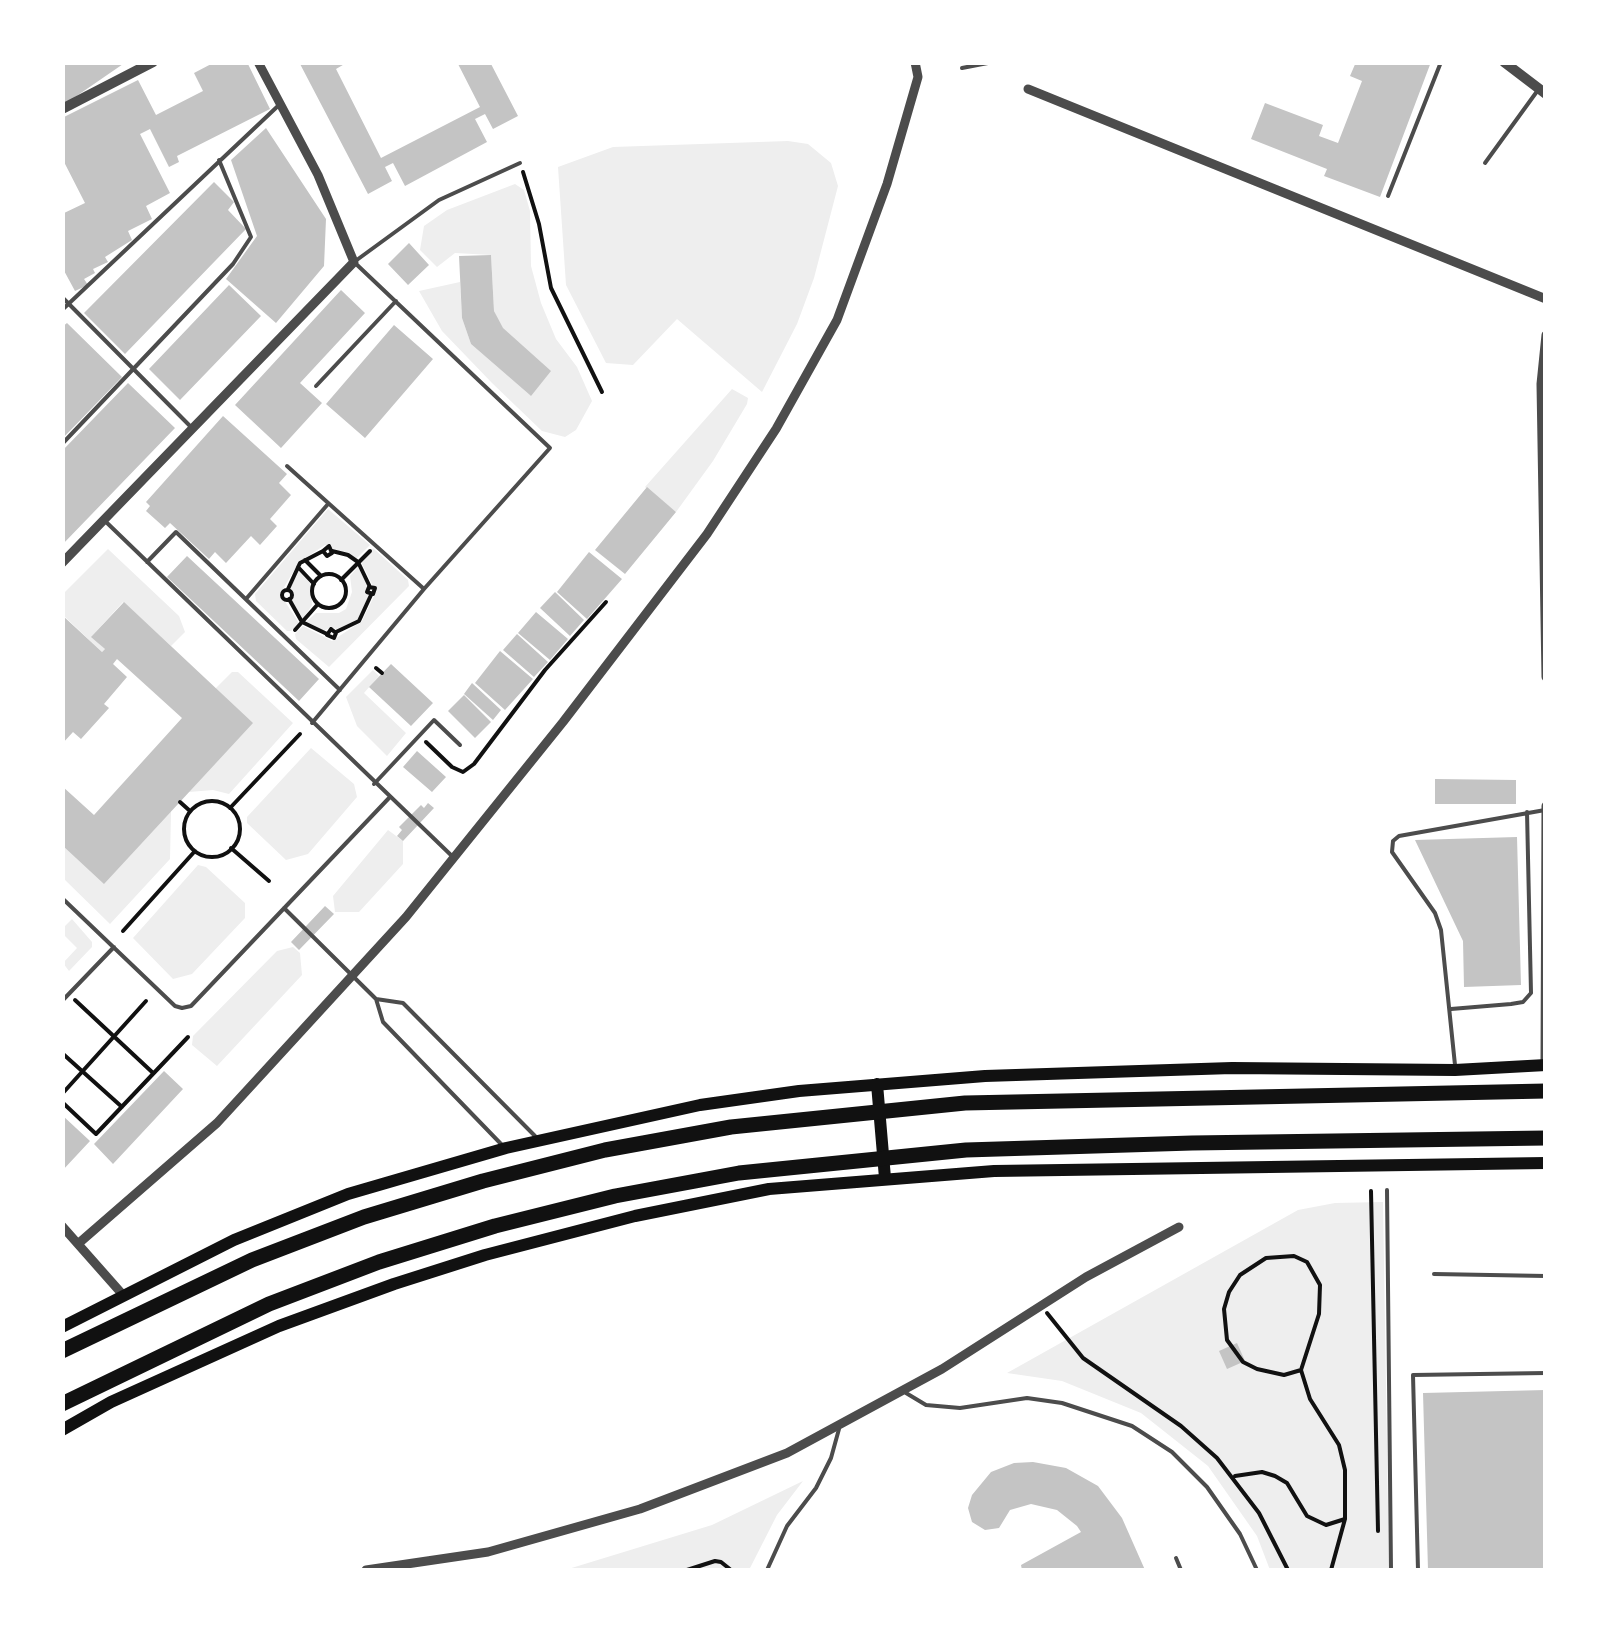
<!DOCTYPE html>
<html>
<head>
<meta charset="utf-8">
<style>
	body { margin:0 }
	#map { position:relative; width:1608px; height:1633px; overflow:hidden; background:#fff; font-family:Commissioner,sans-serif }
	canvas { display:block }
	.frame { position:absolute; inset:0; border:65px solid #fff; pointer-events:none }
</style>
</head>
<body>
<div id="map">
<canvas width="1608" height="1633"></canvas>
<div class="frame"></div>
</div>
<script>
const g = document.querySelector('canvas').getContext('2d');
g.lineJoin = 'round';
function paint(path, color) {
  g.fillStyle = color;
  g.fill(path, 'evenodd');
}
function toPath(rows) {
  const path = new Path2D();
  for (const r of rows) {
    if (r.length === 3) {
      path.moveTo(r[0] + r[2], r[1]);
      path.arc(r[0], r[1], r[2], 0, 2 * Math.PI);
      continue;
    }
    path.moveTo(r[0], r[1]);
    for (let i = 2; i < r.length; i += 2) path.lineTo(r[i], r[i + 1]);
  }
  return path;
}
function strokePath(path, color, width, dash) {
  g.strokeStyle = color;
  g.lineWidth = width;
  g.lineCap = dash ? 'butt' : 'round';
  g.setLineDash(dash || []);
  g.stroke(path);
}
const green = toPath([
	[788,141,808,144,831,163,838,186,814,278,797,324,762,392,677,319,633,365,606,363,566,285,558,167,613,147],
	[515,184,524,190,530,211,531,266,541,303,556,339,577,367,592,401,576,430,565,437,542,431,492,383,442,331,419,291,460,282,462,318,471,344,531,396,494,311,491,255,455,253,437,267,420,250,424,226,447,210],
	[732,389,748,398,747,404,713,461,676,512,645,487],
	[328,509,370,545,356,559,325,545,299,562,280,594,299,623,291,631,287,631,256,601,255,594],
	[373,548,408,580,409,586,329,667,296,639,295,634,303,626,332,641,362,621,376,592,361,562],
	[108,549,179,616,185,632,171,646,123,602,92,636,105,649,102,652,63,615,62,595],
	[358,567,368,586,368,597,359,619,338,630,331,627,324,631,306,622,316,613,339,613,346,609,352,592,350,576],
	[299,569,311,585,312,605,303,619,292,601,294,592,290,587],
	[373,670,379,676,364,693,406,733,387,756,357,726,346,697],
	[232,672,238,672,293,723,229,794,213,790,189,792,216,688],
	[311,748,354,784,357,797,308,854,286,860,247,823,247,817],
	[171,811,170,859,110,924,63,878,62,845],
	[388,830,403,841,403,864,359,912,335,912,333,896],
	[198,865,206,867,245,903,245,918,192,974,173,979,133,938],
	[72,919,92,942,92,947,69,971,63,963,77,948,63,934,63,928],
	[293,947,300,953,302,975,217,1066,192,1045,193,1036,277,951],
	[1383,1202,1389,1570,1270,1570,1257,1536,1208,1466,1141,1413,1062,1381,1007,1373,1298,1210,1335,1203],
	[803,1481,777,1515,749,1570,565,1570,712,1525]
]);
const building = toPath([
	[62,62,126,62,62,106],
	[215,62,247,62,270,109,177,156,179,162,169,167,150,129,140,134,170,193,146,206,152,219,128,231,132,240,105,257,108,262,93,269,95,273,84,279,88,285,75,291,62,267,62,214,85,203,62,158,62,118,138,80,156,115,203,91,194,73],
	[299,62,348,62,336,69,381,158,480,107,457,62,490,62,518,116,493,129,485,114,475,119,487,142,405,186,393,163,385,167,392,181,368,194],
	[1356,62,1431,62,1380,197,1324,176,1327,169,1251,139,1265,103,1323,125,1319,136,1338,143,1362,81,1350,76],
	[266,128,326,219,324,266,276,323,226,279,257,236,231,160],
	[214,182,234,202,228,210,246,229,125,354,84,313],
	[409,243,429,265,408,285,388,264],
	[491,255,494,311,503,328,551,371,531,396,471,344,462,318,459,256],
	[229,285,261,316,180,400,149,369],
	[341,290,365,313,300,383,322,403,281,448,235,405],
	[67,323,122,377,62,439,62,327],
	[394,325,433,359,365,438,326,404],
	[128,383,175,428,62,545,62,451],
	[223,416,287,474,279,483,291,495,270,519,277,526,260,545,251,536,226,563,215,552,209,559,170,523,165,528,146,511,150,506,146,502],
	[647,487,676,512,625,574,595,550],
	[589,552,622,579,587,619,557,592],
	[187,556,319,679,299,701,167,577],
	[555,592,584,620,570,636,540,608],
	[124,602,253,723,104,884,62,845,62,786,94,815,182,718,117,659,113,664,127,677,104,704,109,708,81,739,73,732,62,744,62,615,102,652,105,649,91,637],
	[536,612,568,639,550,660,518,633],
	[517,634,548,662,534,677,503,650],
	[500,651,533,679,505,710,475,683],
	[391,664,433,703,411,726,369,687],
	[472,683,501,710,493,720,464,694],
	[464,695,491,722,475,738,448,711],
	[417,751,446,777,432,792,403,767],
	[1435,779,1516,780,1516,804,1435,804],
	[428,803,434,808,403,841,397,836,402,830,399,827,421,805,424,808],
	[1517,837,1521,985,1464,987,1463,941,1415,840],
	[325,906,334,914,299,950,291,942],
	[164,1071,183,1089,113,1164,94,1144],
	[62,1115,90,1141,62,1171],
	[1237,1343,1245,1361,1227,1369,1219,1351],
	[1546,1390,1546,1570,1428,1570,1423,1393],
	[1033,1462,1066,1468,1098,1486,1122,1518,1145,1570,1022,1570,1021,1565,1081,1532,1077,1526,1057,1510,1031,1504,1010,1510,999,1528,985,1530,972,1522,968,1508,972,1495,991,1472,1014,1463]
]);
const path = toPath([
	[523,172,539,224,551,288,602,392],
	[329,546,332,553,327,556,323,551,329,546],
	[332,551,348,555,358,562,370,587],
	[305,560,321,576],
	[298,567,314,584],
	[329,591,17],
	[341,580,370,551],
	[369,587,375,588,373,594,367,592,369,587],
	[288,589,300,563,323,551],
	[287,595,5],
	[289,599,302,622,327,634],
	[331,629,336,633,334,638,327,635,331,629],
	[295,630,318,604],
	[336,632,359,621,371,595],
	[376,668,382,673],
	[426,742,452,767,463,772,474,764,545,670,606,602],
	[212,829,28],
	[180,802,190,811],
	[230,808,300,734],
	[231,848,269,881],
	[123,931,195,851],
	[75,1000,152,1072],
	[62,1053,122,1107],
	[62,1094,146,1001],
	[62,1102,96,1134,188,1037],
	[1371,1191,1378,1531],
	[1047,1313,1083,1358,1181,1426,1217,1458,1259,1513,1288,1570],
	[1301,1370,1284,1375,1257,1369,1243,1362,1227,1340,1224,1309,1229,1292,1240,1275,1266,1258,1294,1256,1307,1262,1320,1285,1319,1314,1301,1370,1310,1399,1339,1445,1345,1470,1345,1519,1331,1570],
	[1235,1476,1262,1472,1275,1476,1287,1483,1307,1516,1326,1525,1345,1519],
	[687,1570,715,1561,721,1562,731,1570]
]);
const service = toPath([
	[962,68,993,62],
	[1485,163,1538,90],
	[1388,196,1441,62],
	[62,297,192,428],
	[62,310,279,105],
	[316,386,396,301],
	[62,444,233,264,251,237,219,160],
	[287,466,424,589],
	[104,520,453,857],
	[147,562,176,532,340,690],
	[246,599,328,504],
	[312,723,424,589,550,448,354,262,439,200,520,163],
	[374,784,434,720,460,745],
	[62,898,175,1006,182,1008,191,1006,389,798],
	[284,908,376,999,383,1022,502,1145],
	[376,999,403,1003,535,1136],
	[62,1001,114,947],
	[1451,1009,1511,1004,1523,1002,1531,993,1527,812],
	[1455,1065,1441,930,1435,913,1392,852,1393,841,1399,836,1545,810],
	[1387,1190,1391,1570],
	[1434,1274,1546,1276],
	[906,1393,926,1405,960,1408,1027,1398,1062,1403,1132,1426,1172,1452,1207,1487,1240,1534,1257,1570],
	[1176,1558,1181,1570],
	[767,1570,787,1526,816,1488,831,1458,839,1429],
	[1418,1570,1413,1375,1546,1373]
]);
const minor = toPath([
	[1028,89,1546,299],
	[1546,335,1541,384,1546,677],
	[62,563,354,262,318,175,258,62],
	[1545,1065,1546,806],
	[62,1226,123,1295],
	[79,1243,217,1123,406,917,563,722,707,534,776,429,837,320,887,184,918,77,915,62],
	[366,1570,488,1552,640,1509,787,1453,942,1369,1086,1277,1179,1227]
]);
const tertiary = toPath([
	[1504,62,1546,94],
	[62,109,153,62]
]);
const primary = toPath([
	[877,1084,885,1178],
	[62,1327,234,1240,348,1194,506,1148,700,1105,799,1091,985,1076,1232,1068,1455,1070,1546,1065],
	[62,1430,111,1402,279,1326,394,1284,485,1255,635,1216,769,1189,994,1171,1546,1163]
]);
const motorway = toPath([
	[62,1351,252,1260,364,1217,483,1181,605,1150,731,1127,965,1103,1546,1091],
	[62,1404,269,1304,379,1262,495,1226,615,1196,739,1173,966,1150,1192,1143,1546,1138]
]);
paint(green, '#eee');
paint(building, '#c4c4c4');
strokePath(path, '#111', 4);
strokePath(service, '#4c4c4c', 4);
strokePath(minor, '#4c4c4c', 9);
strokePath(tertiary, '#4c4c4c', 10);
strokePath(primary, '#111', 12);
strokePath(motorway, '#111', 15);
</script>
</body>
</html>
